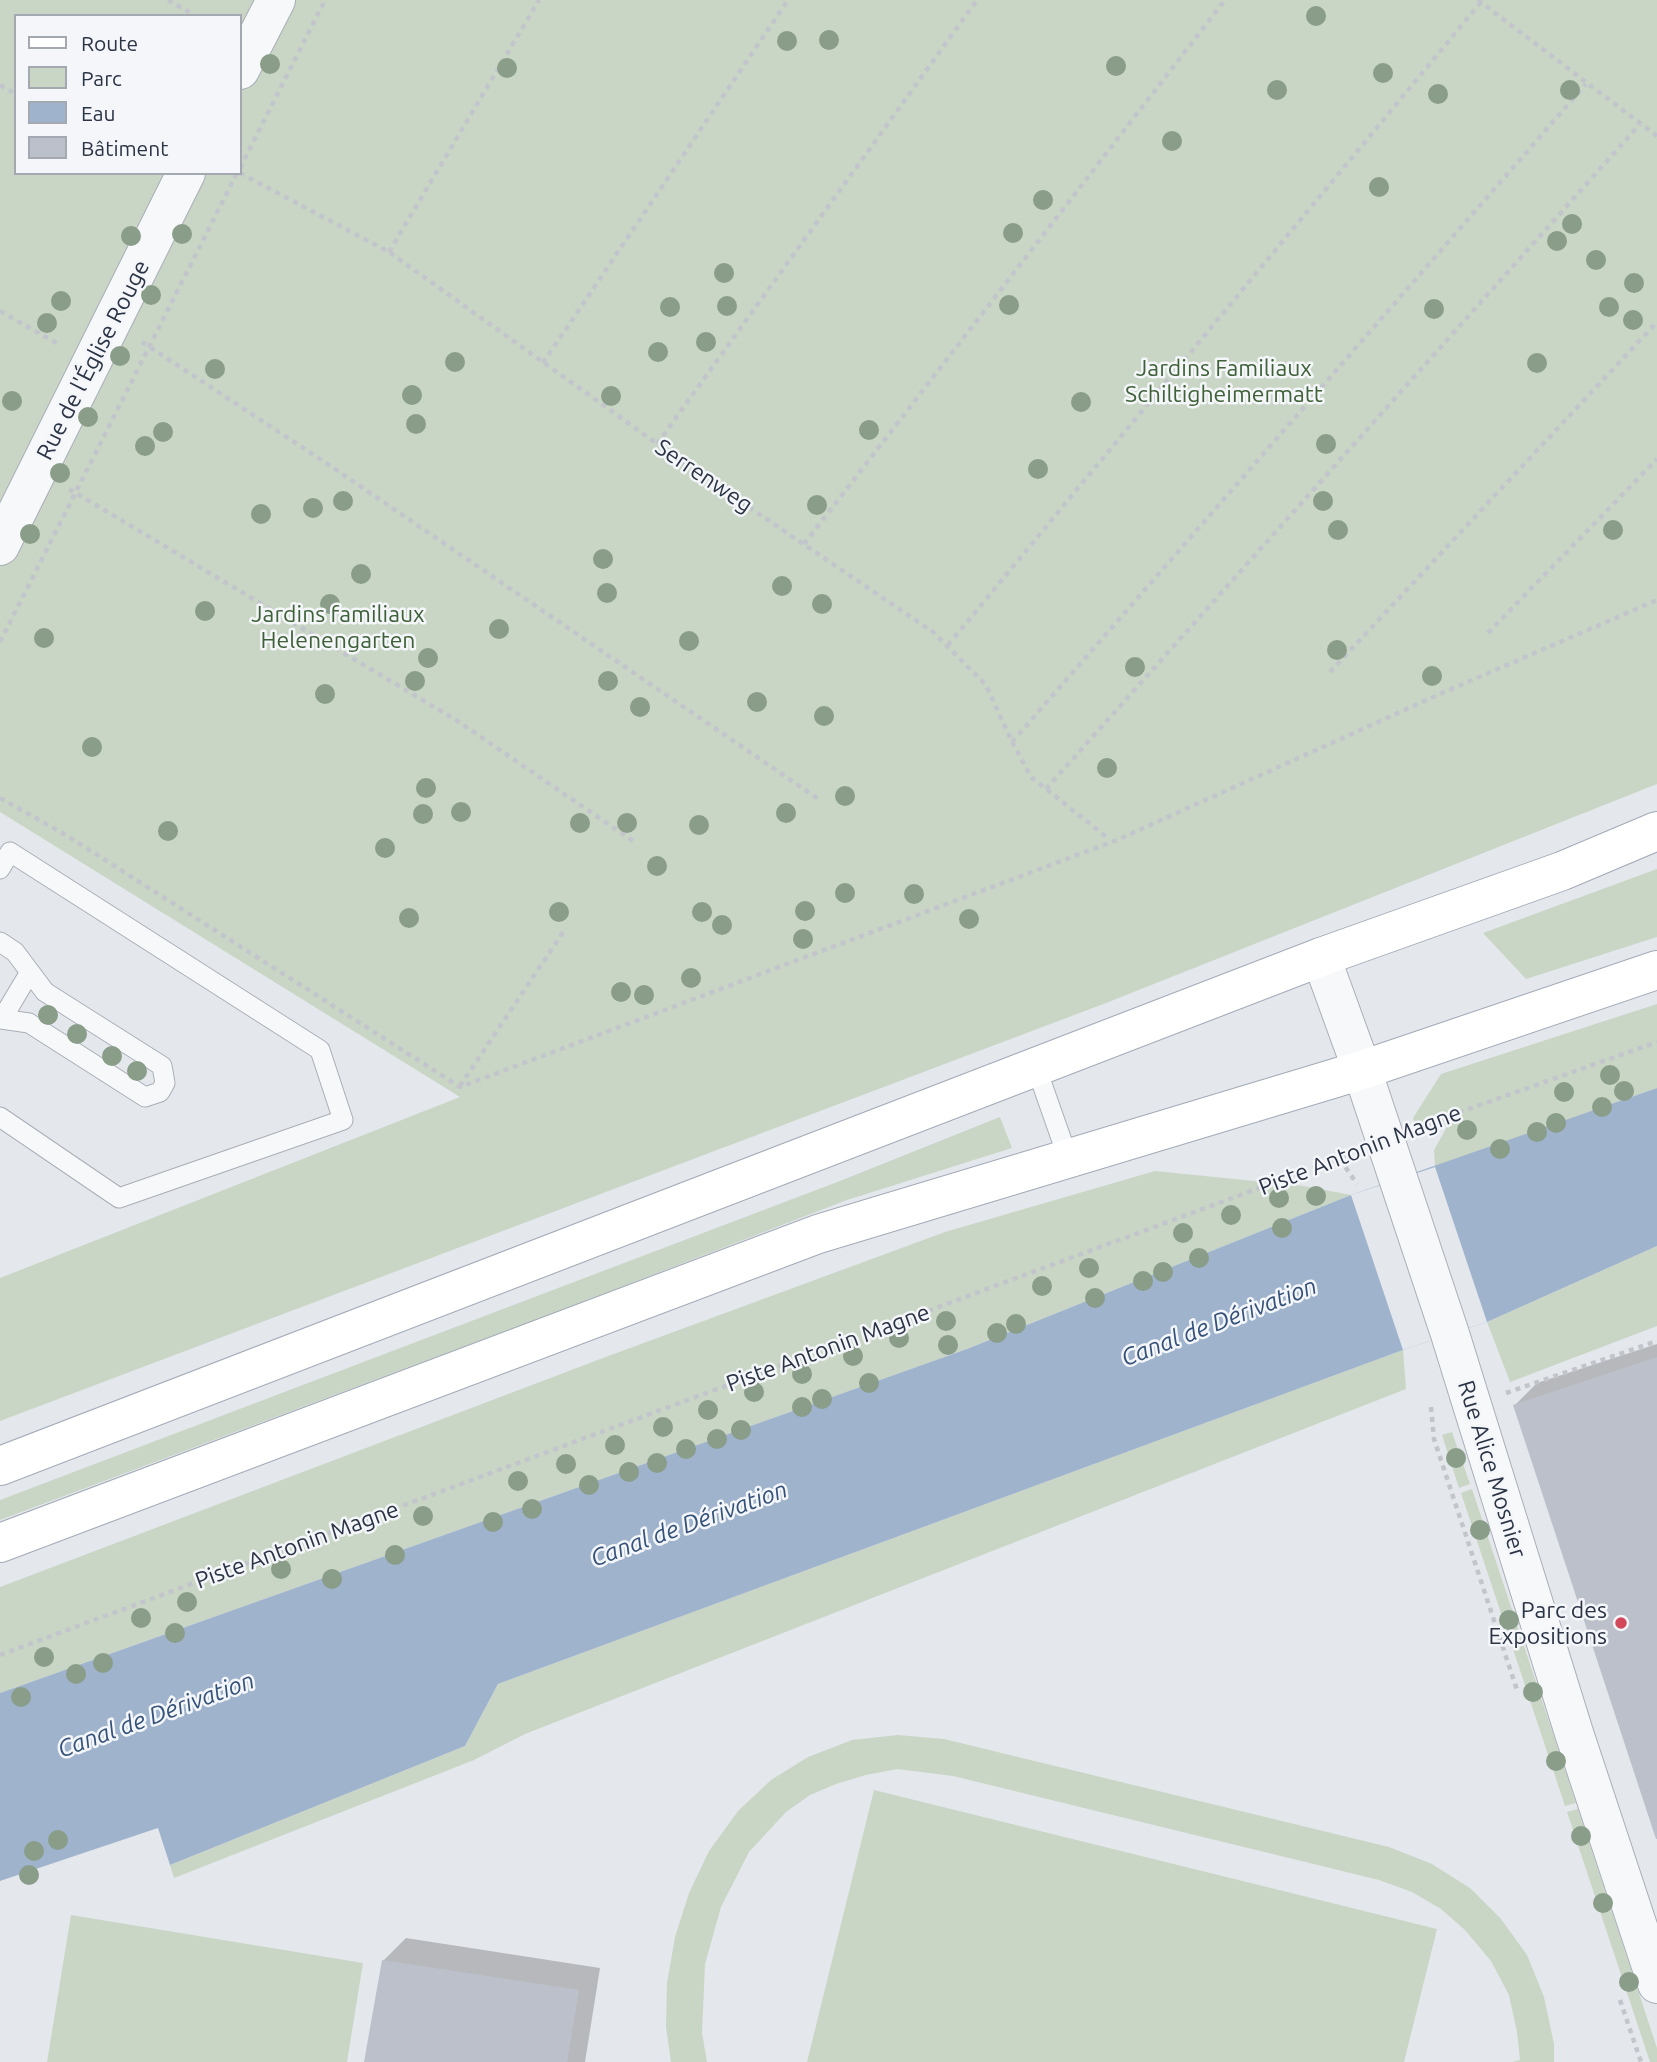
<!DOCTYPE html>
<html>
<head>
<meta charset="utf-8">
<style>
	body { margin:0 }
	#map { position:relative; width:1657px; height:2062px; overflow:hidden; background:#e4e7ec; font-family:Ubuntu,sans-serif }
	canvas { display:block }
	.legend { position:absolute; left:14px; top:14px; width:228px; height:161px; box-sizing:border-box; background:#f4f6f9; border:2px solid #a4a8b1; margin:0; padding:9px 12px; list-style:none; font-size:21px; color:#2b3445 }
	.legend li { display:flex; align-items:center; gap:14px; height:35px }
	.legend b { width:35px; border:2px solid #a4a8b1 }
</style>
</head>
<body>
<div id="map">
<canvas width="1657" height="2062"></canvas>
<ul class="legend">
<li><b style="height:9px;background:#fff"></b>Route</li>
<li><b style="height:19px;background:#c9d6c5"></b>Parc</li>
<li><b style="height:19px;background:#9fb4cc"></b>Eau</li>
<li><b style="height:19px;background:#bbc0ca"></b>Bâtiment</li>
</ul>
</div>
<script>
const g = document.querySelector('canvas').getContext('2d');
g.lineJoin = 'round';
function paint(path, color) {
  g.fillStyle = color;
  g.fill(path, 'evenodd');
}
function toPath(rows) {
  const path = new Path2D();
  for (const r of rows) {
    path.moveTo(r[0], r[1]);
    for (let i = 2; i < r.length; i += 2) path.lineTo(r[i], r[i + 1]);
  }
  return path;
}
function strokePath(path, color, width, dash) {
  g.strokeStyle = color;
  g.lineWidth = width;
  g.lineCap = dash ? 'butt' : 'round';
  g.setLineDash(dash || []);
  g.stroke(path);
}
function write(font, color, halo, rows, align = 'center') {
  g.font = font + ' Ubuntu,sans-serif';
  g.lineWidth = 5;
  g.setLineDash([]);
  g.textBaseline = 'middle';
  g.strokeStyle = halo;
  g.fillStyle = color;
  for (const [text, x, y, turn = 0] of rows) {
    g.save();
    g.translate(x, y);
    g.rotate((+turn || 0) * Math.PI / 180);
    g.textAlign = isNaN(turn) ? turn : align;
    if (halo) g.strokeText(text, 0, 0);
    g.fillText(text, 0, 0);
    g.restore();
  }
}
const green = toPath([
	[0,0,1657,0,1657,784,1106,1003,0,1421,0,1278,460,1097,0,812],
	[16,16,240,16,240,173,16,173],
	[1657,869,1657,937,1526,979,1483,933],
	[1657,1004,1657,1088,1435,1167,1434,1150,1448,1125,1418,1136,1413,1118,1441,1074],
	[1000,1117,1012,1148,847,1200,564,1309,0,1520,0,1500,840,1181],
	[1155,1171,1304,1186,1351,1195,967,1349,0,1693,0,1587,603,1358,945,1232],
	[1657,1246,1657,1326,1510,1382,1487,1322],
	[1403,1350,1406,1389,525,1734,474,1760,174,1878,170,1865,465,1746,498,1684],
	[1452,1432,1470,1484,1459,1488,1442,1435],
	[1472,1489,1519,1631,1508,1634,1461,1493],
	[1521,1637,1576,1803,1565,1806,1510,1640],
	[898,1735,944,1739,1389,1847,1432,1864,1470,1888,1501,1919,1527,1955,1544,1997,1554,2044,1554,2062,1512,2062,1520,2060,1517,2032,1509,1995,1491,1961,1465,1930,1441,1909,1412,1892,1379,1880,953,1776,897,1769,866,1775,836,1784,810,1795,786,1812,749,1852,721,1907,705,1964,702,2033,707,2062,671,2062,666,2027,667,1983,675,1937,689,1893,709,1851,738,1811,771,1780,808,1757,852,1740],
	[874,1790,1437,1929,1404,2062,807,2062],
	[1578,1809,1657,2048,1657,2062,1650,2062,1567,1812],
	[71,1915,363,1963,347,2062,47,2062]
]);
const water = toPath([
	[1657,1088,1657,1246,1487,1322,1403,1350,498,1684,465,1746,170,1865,158,1828,0,1881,0,1693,967,1349,1351,1195]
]);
const pier = toPath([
	[1435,1167,1487,1322,1403,1350,1351,1195]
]);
const shadow = toPath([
	[1657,1344,1657,1835,1515,1405,1537,1383],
	[406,1938,600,1968,585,2062,366,2062,384,1960]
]);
const building = toPath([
	[1657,1357,1657,1839,1656,1839,1513,1405],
	[382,1960,579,1990,567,2062,364,2062]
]);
const path = toPath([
	[168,0,196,16],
	[1478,0,1657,136],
	[0,85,16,94],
	[240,168,325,0],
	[240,173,389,252,687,465,933,632,986,685,1012,742,1031,777,1109,839],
	[389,252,539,0],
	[0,311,60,345],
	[142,342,335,469,820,800],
	[543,363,788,0],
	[657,444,977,0],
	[69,489,456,720,633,841],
	[804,544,1225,0],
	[1488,633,1657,459],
	[0,642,237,173],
	[948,645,1481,2],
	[1330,672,1657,322],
	[1012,742,1586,84],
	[1046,789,1640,124],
	[0,798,66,835,460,1087,1117,840,1440,694,1657,600],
	[460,1086,566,928],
	[1421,1126,1657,1042],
	[1340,1159,1357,1184],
	[1506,1393,1657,1341],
	[1431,1407,1434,1439,1518,1693],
	[0,1655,1351,1154],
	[1620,2000,1641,2062]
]);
const lane = toPath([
	[0,869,10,852,320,1050,343,1120,119,1198,0,1117],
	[0,942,15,952,45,992,162,1066,165,1083,160,1092,145,1097,29,1023,0,1019],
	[2,1019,30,972],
	[1036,1067,1068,1158]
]);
const street = toPath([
	[240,70,276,0],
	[0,546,186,173],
	[1321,957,1362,1070,1450,1334,1574,1733,1657,1984]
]);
const primary = toPath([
	[0,1466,1321,957,1562,871,1657,831],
	[0,1543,818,1234,1362,1070,1657,970]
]);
const trees = [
	[1316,16],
	[829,40],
	[787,41],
	[270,64],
	[1116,66],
	[507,68],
	[1383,73],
	[1277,90],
	[1570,90],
	[1438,94],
	[1172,141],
	[1379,187],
	[1043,200],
	[1572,224],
	[1013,233],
	[182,234],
	[131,236],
	[1557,241],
	[1596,260],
	[724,273],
	[1634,283],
	[151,295],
	[61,301],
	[1009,305],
	[727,306],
	[670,307],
	[1609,307],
	[1434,309],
	[1633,320],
	[47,323],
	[706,342],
	[658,352],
	[120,356],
	[455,362],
	[1537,363],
	[215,369],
	[412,395],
	[611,396],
	[12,401],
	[1081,402],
	[88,417],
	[416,424],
	[869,430],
	[163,432],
	[1326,444],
	[145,446],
	[1038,469],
	[60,473],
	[343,501],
	[1323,501],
	[817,505],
	[313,508],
	[261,514],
	[1338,530],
	[1613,530],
	[30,534],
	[603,559],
	[361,574],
	[782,586],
	[607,593],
	[330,604],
	[822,604],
	[205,611],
	[499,629],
	[44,638],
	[689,641],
	[1337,650],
	[428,658],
	[1135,667],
	[1432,676],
	[415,681],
	[608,681],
	[325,694],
	[757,702],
	[640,707],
	[824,716],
	[92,747],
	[1107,768],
	[426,788],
	[845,796],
	[461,812],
	[786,813],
	[423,814],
	[580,823],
	[627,823],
	[699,825],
	[168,831],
	[385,848],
	[657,866],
	[845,893],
	[914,894],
	[805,911],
	[559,912],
	[702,912],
	[409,918],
	[969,919],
	[722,925],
	[803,939],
	[691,978],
	[621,992],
	[644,995],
	[48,1015],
	[77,1034],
	[112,1056],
	[137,1071],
	[1610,1075],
	[1624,1091],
	[1564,1092],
	[1602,1107],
	[1556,1123],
	[1467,1130],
	[1537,1132],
	[1500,1149],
	[1316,1196],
	[1279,1198],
	[1231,1215],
	[1282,1228],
	[1183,1233],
	[1199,1258],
	[1089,1268],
	[1163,1272],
	[1143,1281],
	[1042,1286],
	[1095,1298],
	[946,1321],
	[1016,1324],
	[997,1333],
	[899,1338],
	[948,1345],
	[853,1356],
	[802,1374],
	[869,1383],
	[754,1392],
	[822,1399],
	[802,1407],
	[708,1410],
	[663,1427],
	[741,1430],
	[717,1439],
	[615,1445],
	[686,1449],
	[1456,1458],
	[657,1463],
	[566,1464],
	[629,1472],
	[518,1481],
	[589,1485],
	[532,1509],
	[423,1516],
	[493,1522],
	[1480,1530],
	[395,1555],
	[281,1569],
	[332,1579],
	[187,1602],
	[141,1618],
	[1509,1620],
	[175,1633],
	[44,1657],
	[103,1663],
	[76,1674],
	[1533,1692],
	[21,1697],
	[1556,1761],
	[1581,1836],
	[58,1840],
	[34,1851],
	[29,1875],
	[1603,1903],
	[1629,1982]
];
const markers = [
	[1621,1623,7,"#d1495b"]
];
const streetNames = [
	["Rue de l'Église Rouge",93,360,-63],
	["Serrenweg",704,476,34],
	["Piste Antonin Magne",1360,1150,-21],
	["Piste Antonin Magne",828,1348,-20],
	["Rue Alice Mosnier",1492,1469,73],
	["Piste Antonin Magne",297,1545,-20]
];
const parkNames = [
	["Jardins Familiaux",1224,368],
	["Schiltigheimermatt",1224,394],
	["Jardins familiaux",338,614],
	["Helenengarten",338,640]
];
const poiNames = [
	["Parc des",1607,1610],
	["Expositions",1607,1636]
];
const waterNames = [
	["Canal de Dérivation",1219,1322,-21],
	["Canal de Dérivation",689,1524,-20],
	["Canal de Dérivation",156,1715,-20]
];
paint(green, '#c9d6c5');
paint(water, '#9fb4cc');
paint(pier, '#e4e7ec');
paint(shadow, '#0003');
paint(building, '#bbc0ca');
strokePath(lane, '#a9aeb7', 21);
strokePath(street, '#a9aeb7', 40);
strokePath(primary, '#a3abb8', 40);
strokePath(path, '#c2c5cb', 4.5, [5, 5]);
strokePath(lane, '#f7f8fa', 19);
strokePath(street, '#f7f8fa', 38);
strokePath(primary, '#fff', 38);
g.fillStyle = '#899d89';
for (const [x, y] of trees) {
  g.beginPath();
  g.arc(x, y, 10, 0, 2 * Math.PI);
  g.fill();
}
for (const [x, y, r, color] of markers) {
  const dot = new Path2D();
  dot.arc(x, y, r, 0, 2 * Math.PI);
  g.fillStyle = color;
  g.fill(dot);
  strokePath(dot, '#f4f6f9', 2.5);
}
write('23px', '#2b3445', '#f4f6f9', streetNames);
write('23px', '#3f6138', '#f4f6f9', parkNames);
write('23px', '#2b3445', '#f4f6f9', poiNames, 'right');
write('italic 24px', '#34527a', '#f4f6f9', waterNames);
</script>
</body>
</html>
